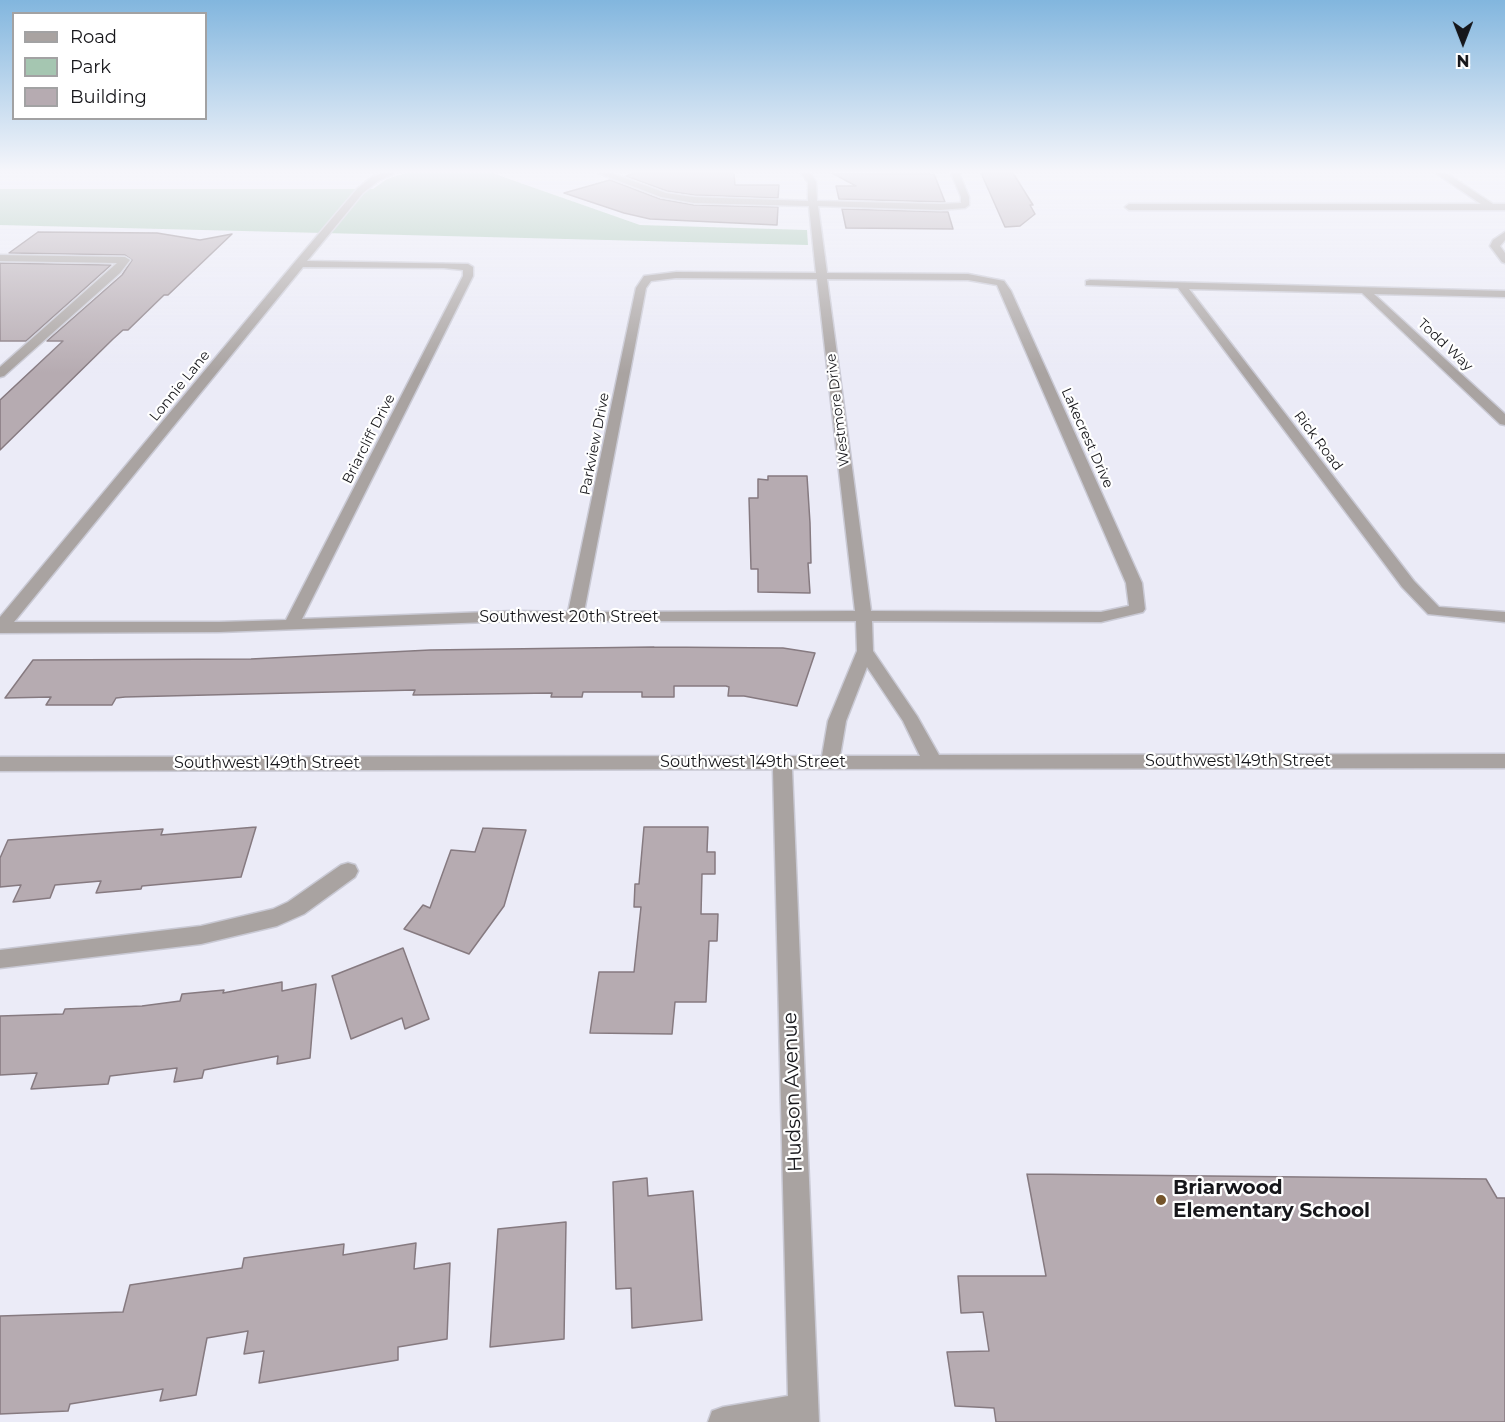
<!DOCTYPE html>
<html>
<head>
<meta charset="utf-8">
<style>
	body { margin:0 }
	#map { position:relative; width:1505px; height:1422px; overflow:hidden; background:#ebebf7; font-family:Montserrat,sans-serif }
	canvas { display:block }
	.legend { position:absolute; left:12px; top:12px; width:195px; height:108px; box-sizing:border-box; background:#fff; border:2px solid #a2a2a3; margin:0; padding:8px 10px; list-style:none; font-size:18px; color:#16161a }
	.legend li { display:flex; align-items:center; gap:12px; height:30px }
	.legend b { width:30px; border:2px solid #a2a2a3 }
	.north { position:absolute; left:1433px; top:12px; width:60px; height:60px; -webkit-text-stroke:4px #fff; paint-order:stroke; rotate:180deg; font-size:16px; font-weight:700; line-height:24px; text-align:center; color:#16161a }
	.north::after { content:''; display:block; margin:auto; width:21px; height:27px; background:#16161a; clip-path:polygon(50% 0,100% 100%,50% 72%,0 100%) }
</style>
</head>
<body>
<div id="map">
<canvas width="1505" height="1422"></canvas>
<ul class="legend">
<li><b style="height:8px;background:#a9a3a1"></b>Road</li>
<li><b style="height:16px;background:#a5c6b1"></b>Park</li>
<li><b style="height:16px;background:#b6abb1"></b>Building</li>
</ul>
<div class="north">N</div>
</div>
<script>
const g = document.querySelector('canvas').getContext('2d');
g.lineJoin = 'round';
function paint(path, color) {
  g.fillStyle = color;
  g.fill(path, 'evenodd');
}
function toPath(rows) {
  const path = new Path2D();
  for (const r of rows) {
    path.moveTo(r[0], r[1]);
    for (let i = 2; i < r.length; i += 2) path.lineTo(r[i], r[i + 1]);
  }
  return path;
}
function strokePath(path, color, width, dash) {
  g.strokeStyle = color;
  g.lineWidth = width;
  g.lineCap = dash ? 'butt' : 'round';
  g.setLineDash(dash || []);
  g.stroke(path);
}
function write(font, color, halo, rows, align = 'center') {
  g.font = font + ' Montserrat,sans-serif';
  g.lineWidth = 4.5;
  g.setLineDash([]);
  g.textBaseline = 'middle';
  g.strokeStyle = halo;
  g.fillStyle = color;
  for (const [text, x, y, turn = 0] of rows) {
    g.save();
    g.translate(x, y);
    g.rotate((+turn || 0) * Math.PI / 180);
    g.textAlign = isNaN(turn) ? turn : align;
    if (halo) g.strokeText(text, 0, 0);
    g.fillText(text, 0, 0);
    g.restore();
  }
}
const green = toPath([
	[406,173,492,173,640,225,807,230,808,245,0,225,0,189,373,189,387,179]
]);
const building = toPath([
	[635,173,734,173,735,185,779,185,778,198,694,195,667,191,626,176,635,173],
	[832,173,934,174,945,202,839,199,836,186,856,186,832,173],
	[981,173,1013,173,1033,205,1030,205,1035,214,1020,226,1005,227,981,173],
	[610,180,660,199,694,205,778,207,777,225,650,219,624,213,564,193,610,180],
	[842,209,948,212,953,229,846,228,842,209],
	[38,232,157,233,200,240,232,234,168,295,164,295,128,330,123,330,113,339,0,450,0,400,63,341,47,341,122,275,132,260,125,255,9,253,38,232],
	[0,263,111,265,26,341,0,341,0,263],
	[768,476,807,476,810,523,811,563,808,563,810,593,758,592,758,569,751,569,749,498,758,498,758,479,768,480,768,476],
	[654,647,783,648,815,653,797,706,744,696,728,696,729,687,726,686,674,686,674,697,642,697,642,692,583,692,582,697,551,697,552,693,413,695,415,690,125,697,116,698,112,705,46,705,51,697,5,698,33,660,251,659,430,650,654,647],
	[256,827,241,877,142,886,141,889,96,893,101,881,55,885,50,898,13,902,21,885,0,887,0,858,8,840,163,829,161,835,256,827],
	[644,827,708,827,707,852,715,852,715,874,702,874,701,914,718,914,717,941,709,941,706,1002,675,1002,672,1034,590,1033,599,972,634,972,641,907,634,907,635,884,639,884,644,827],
	[483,828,526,830,504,906,469,954,404,929,423,905,430,908,451,850,475,852,483,828],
	[403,948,429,1019,405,1029,402,1018,351,1039,332,976,403,948],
	[282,982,282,991,316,984,310,1058,277,1064,278,1056,204,1070,202,1078,174,1082,177,1068,110,1076,108,1084,31,1089,37,1073,0,1075,0,1016,63,1014,65,1009,142,1006,180,1001,182,994,224,990,223,993,282,982],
	[1027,1174,1486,1179,1497,1198,1505,1198,1505,1422,996,1422,994,1408,955,1406,947,1352,989,1351,983,1312,961,1313,958,1276,1046,1276,1027,1174],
	[647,1178,648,1196,693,1191,702,1320,632,1328,631,1288,616,1289,613,1182,647,1178],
	[566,1222,564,1339,490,1347,498,1229,566,1222],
	[416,1243,414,1269,450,1263,447,1339,398,1347,398,1360,259,1383,264,1351,244,1354,248,1331,207,1338,196,1395,160,1401,163,1389,70,1404,68,1411,0,1414,0,1316,123,1312,130,1285,242,1268,244,1258,344,1244,343,1255,416,1243]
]);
const minor = toPath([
	[382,173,395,173,378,181,363,193,307,261,468,264,473,267,473,276,302,619,515,611,568,612,636,288,644,276,676,272,816,273,809,206,694,203,661,197,598,173,611,173,666,193,694,197,808,201,808,182,801,173,810,173,816,182,817,201,940,204,961,203,961,197,951,173,959,173,969,197,969,205,965,208,940,210,818,206,827,273,968,274,1004,281,1011,291,1142,583,1145,609,1143,612,1101,622,872,621,873,651,917,716,939,755,1505,754,1505,768,792,769,819,1422,708,1422,712,1411,723,1407,788,1396,773,769,0,771,0,757,822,756,828,721,857,651,856,621,515,621,219,632,0,633,0,617,295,262,357,189,372,177,382,173],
	[303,267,444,268,463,270,463,276,286,620,219,622,14,622,303,267],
	[676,278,817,279,855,611,584,612,646,288,651,281,676,278],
	[827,279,968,280,997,285,1126,583,1129,606,1101,612,871,611,827,279],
	[867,667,903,721,920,756,840,756,846,721,867,667],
	[1436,173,1446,173,1493,204,1505,204,1505,210,1129,210,1125,207,1129,204,1481,204,1436,173],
	[1505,232,1505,240,1500,246,1505,253,1505,263,1502,262,1490,246,1493,240,1505,232],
	[0,255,125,257,130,260,120,273,4,376,0,377,0,367,117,263,0,261,0,255],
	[1090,280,1505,291,1505,297,1374,294,1505,414,1505,425,1500,424,1362,293,1189,289,1414,581,1439,607,1505,612,1505,622,1428,614,1402,587,1178,288,1086,285,1086,281,1090,280],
	[348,863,355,865,358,871,355,877,304,914,277,926,201,944,0,968,0,950,201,926,273,909,288,902,341,865,348,863]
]);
const markers = [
	[1161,1200,6,"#74542a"]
];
const farStreetnames = [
	["Todd Way",1445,345,43],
	["Lonnie Lane",180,386,-51],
	["Westmore Drive",838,410,-97],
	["Lakecrest Drive",1087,438,66],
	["Briarcliff Drive",369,439,-63],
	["Rick Road",1318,441,53],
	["Parkview Drive",595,444,-79]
];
const streetNames = [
	["Southwest 20th Street",569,617],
	["Southwest 149th Street",1238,761],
	["Southwest 149th Street",753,762],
	["Southwest 149th Street",267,763]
];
const nearStreetnames = [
	["Hudson Avenue",793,1092,-92]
];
const nearPoinames = [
	["Briarwood",1173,1188],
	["Elementary School",1173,1211]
];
paint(green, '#a5c6b1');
paint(building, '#b6abb1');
strokePath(building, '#867a80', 1.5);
strokePath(minor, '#c9c9d4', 3);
paint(minor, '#a9a3a1');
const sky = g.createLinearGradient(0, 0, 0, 373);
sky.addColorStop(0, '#82b6de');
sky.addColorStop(0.46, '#f6f6fb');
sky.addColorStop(1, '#f6f6fb00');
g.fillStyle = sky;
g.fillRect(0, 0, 1505, 373);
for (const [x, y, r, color] of markers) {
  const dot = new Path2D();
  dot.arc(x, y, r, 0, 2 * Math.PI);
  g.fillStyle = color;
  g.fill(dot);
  strokePath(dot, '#fff', 2);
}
write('14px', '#16161a', '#fff', farStreetnames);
write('16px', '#16161a', '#fff', streetNames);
write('20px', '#16161a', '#fff', nearStreetnames);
write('bold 20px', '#16161a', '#fff', nearPoinames, 'left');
</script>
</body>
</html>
